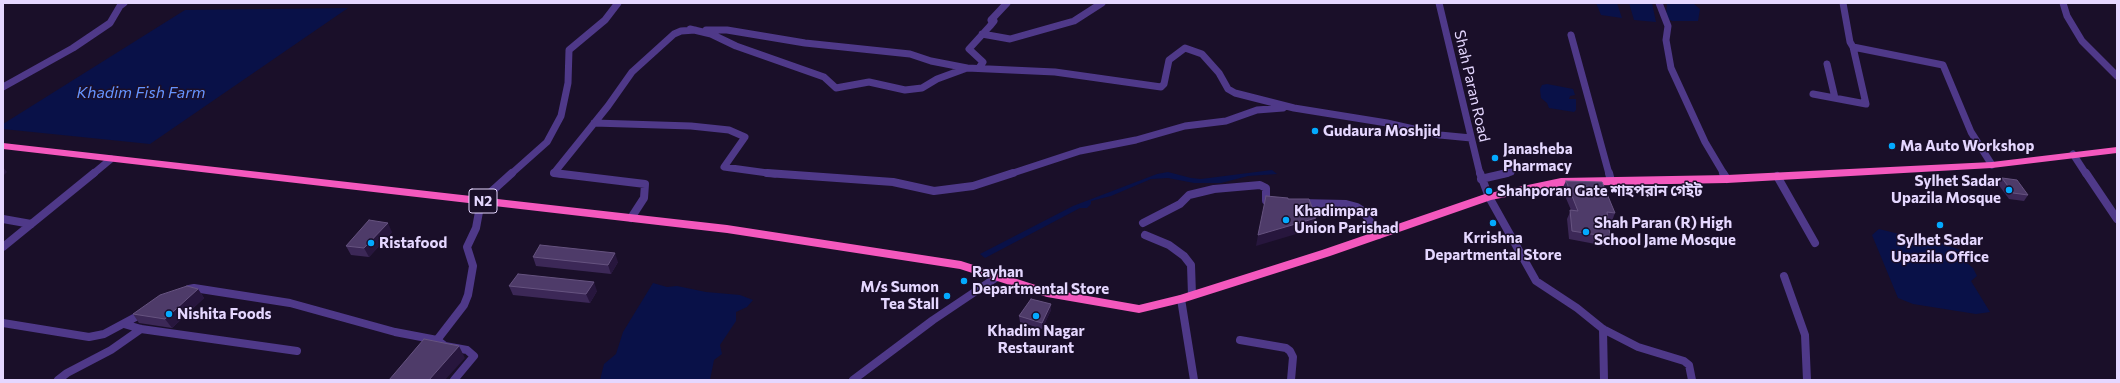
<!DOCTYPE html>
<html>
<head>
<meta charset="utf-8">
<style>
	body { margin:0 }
	#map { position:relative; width:2120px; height:383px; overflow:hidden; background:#1a0f29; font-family:Commissioner,sans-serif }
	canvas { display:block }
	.frame { position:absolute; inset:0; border:4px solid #e5d7ff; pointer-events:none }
</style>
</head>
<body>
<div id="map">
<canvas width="2120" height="383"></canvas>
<div class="frame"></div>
</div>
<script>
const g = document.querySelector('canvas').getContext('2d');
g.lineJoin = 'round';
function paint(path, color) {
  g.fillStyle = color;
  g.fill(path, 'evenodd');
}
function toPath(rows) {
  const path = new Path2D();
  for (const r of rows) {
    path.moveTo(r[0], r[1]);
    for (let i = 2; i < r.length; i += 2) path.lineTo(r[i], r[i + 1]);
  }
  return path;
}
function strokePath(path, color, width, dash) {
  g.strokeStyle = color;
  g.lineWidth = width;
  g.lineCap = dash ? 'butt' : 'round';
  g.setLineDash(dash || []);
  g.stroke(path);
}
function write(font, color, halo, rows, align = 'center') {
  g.font = font + ' Commissioner,"Noto Sans Bengali",sans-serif';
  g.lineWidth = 3;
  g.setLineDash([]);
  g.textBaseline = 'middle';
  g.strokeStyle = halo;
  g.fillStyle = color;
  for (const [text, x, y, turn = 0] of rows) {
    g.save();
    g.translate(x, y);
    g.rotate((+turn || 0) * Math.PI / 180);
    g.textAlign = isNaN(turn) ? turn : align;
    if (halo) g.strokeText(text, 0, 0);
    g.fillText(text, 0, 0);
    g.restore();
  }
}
const water = toPath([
	[1596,3,1617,3,1622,18,1601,15],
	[1629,3,1652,3,1656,22,1634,20],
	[1667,3,1694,4,1700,9,1698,21,1672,21,1666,18],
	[348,8,150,144,3,129,3,124,185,10],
	[1547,84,1573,89,1575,95,1570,96,1569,99,1576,99,1576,110,1574,112,1549,108,1547,103,1541,98,1540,89,1542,85],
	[1272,170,1277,174,1248,176,1221,183,1194,183,1168,178,1151,179,1111,196,1091,201,1091,204,1087,208,1080,208,985,258,980,254,1073,206,1157,174,1168,172,1191,178,1201,179],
	[1879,229,1903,235,1916,242,1938,242,1963,251,1967,263,1973,268,1977,276,1971,281,1990,312,1976,314,1913,304,1898,298,1872,235],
	[653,283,667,287,677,286,706,292,740,295,753,300,747,307,736,312,736,321,720,345,722,354,714,360,710,380,600,380,604,364,616,354,623,332]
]);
const minorFar1 = toPath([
	[1439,3,1480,174],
	[1659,3,1668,26,1666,40,1671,68,1705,142,1724,174],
	[1843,3,1850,42,1853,47,1943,65,1971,132,1992,165],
	[2063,3,2067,16,2082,41,2117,76],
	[690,29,711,34,736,46,824,77,836,88,869,82,905,90,922,88,937,79,967,68,1055,72,1161,87,1164,84,1169,60,1185,48,1202,54,1219,73,1228,89,1235,93,1294,108,1387,123,1440,135,1471,138],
	[706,30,727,30,805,43,910,54,931,61,967,68],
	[982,34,1010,39,1074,21,1102,3],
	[1571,35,1609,174],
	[1827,64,1835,98],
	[979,68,983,62,969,49,990,26,994,21,991,20,1007,3],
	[3,87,73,48,110,23,120,6,124,3],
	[1813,94,1866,104,1853,47],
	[594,123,691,126,729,130,745,137,724,167,775,174],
	[2073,154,2086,174],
	[93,174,111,159],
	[511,174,547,142,561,116,568,83,569,50,605,20,618,3],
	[561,174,554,173,608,106,632,72,674,34,681,31,695,30],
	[1010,174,1080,151,1136,140,1185,126,1226,121,1257,110,1283,108],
	[1503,174,1511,172]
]);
const minor = toPath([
	[554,173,645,184,644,198,631,218],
	[767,173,893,182,934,191,973,186,1013,173],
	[1480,173,1489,197,1536,281,1577,308,1603,329,1638,347,1684,361,1689,365,1692,380],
	[1609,173,1611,181],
	[1723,173,1727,179],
	[2086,173,2117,219],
	[1777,176,1815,243],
	[1481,179,1507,173],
	[1300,203,1346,204,1357,207,1363,211,1379,235],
	[3,219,31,224],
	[1143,223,1180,204,1189,195,1214,189,1260,185,1266,188,1266,201,1270,203],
	[1145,235,1169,245,1184,256,1191,265,1192,295],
	[3,247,94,173],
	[1784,276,1805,335,1807,380],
	[189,289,194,288,290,303,395,332,437,340],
	[1181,299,1194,380],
	[3,323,89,337,104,334,145,312],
	[124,324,141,329,297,351],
	[1603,329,1604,380],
	[1240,340,1286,348,1290,351,1293,357,1291,380],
	[58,380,67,373,111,350,141,329],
	[454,380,474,356,467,350,445,346,437,340,464,305,468,295,473,266,467,247,476,228,481,201,512,173],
	[853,380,933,320,997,277]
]);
const trunk = toPath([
	[3,143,727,225,961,261,1048,289,1139,305,1180,295,1322,250,1485,194,1561,178,1727,175,1992,162,2117,147,2117,153,1992,168,1727,183,1561,186,1491,200,1330,256,1185,302,1139,313,1047,297,960,269,727,233,3,149,3,143]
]);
const wall = toPath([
	[2002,178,2028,195,2024,201,2009,199,1998,184],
	[1566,181,1615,213,1612,221,1608,221,1610,237,1606,246,1569,239,1567,219,1571,210,1562,189],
	[392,232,369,257,351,255,346,246],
	[533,257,618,262,611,274,536,266],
	[509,286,597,291,590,303,513,295],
	[198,289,204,298,172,328,139,323,133,314],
	[1051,310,1042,329,1020,322,1019,316]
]);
const shadedWall = toPath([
	[3,167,7,172,3,176],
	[1316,218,1313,229,1256,246,1258,235],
	[388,223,392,232,369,257,364,248],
	[615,253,618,262,611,274,608,265],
	[594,282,597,291,590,303,586,294],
	[198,289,204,298,172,328,165,319],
	[1051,304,1051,310,1042,329,1042,323],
	[459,346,465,358,445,380,429,380]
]);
const building = toPath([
	[2002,178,2017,180,2028,195,2013,193,2002,178],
	[1566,181,1602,182,1615,213,1607,212,1610,237,1572,231,1570,210,1578,211,1566,181],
	[1266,196,1288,198,1288,199,1309,199,1316,218,1258,235,1266,196],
	[369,220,388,223,364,248,346,246,369,220],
	[540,245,615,253,608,265,533,257,540,245],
	[518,274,594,282,586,294,509,286,518,274],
	[187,286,198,289,165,319,133,314,160,295,187,286],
	[1031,299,1051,304,1042,323,1019,316,1031,299],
	[424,339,459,346,429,380,389,380,424,339]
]);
const markers = [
	[1315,131,4,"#03aaff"],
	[1892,146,4,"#03aaff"],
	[1495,158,4,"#03aaff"],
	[2009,190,4,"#03aaff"],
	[1489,191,4,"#03aaff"],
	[1286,220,4,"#03aaff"],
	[1493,223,4,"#03aaff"],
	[1940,225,4,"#03aaff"],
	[1586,232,4,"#03aaff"],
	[371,243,4,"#03aaff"],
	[964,281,4,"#03aaff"],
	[947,296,4,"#03aaff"],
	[169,314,4,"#03aaff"],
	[1036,316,4,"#03aaff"]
];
const shields = [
	[483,201,28]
];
const shieldNames = [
	["N2",483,201]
];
const streetNames = [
	["Shah Paran Road",1472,86,77]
];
const poiNames = [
	["Gudaura Moshjid",1323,131],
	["Ma Auto Workshop",1900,146],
	["Janasheba",1503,149],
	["Pharmacy",1503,166],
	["Sylhet Sadar",2001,181,"right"],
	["Upazila Mosque",2001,198,"right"],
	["Shahporan Gate শাহপরান গেইট",1497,191],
	["Khadimpara",1294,211],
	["Union Parishad",1294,228],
	["Shah Paran (R) High",1594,223],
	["School Jame Mosque",1594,240],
	["Krrishna",1493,238,"center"],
	["Departmental Store",1493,255,"center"],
	["Sylhet Sadar",1940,240,"center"],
	["Upazila Office",1940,257,"center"],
	["Ristafood",379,243],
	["Rayhan",972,272],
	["Departmental Store",972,289],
	["M/s Sumon",939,287,"right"],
	["Tea Stall",939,304,"right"],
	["Nishita Foods",177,314],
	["Khadim Nagar",1036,331,"center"],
	["Restaurant",1036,348,"center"]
];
const waterNames = [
	["Khadim Fish Farm",141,93]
];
paint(water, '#091148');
strokePath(minorFar1, '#4f3989', 7);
strokePath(minor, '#4f3989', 8);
paint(trunk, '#f458be');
paint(wall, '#3c2857');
paint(shadedWall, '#27163d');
paint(building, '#4e3b69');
strokePath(building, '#665380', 1);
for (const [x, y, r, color] of markers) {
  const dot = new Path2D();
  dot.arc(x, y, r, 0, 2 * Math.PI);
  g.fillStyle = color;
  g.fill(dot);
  strokePath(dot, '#1a0f29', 1.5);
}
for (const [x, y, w] of shields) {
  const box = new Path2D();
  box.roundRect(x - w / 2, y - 12, w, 24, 3);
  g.fillStyle = '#1a0f29';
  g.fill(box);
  strokePath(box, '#e5d7ff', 1);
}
write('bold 14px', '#e5d7ff', null, shieldNames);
write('15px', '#e5d7ff', '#1a0f29', streetNames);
write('bold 15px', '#e5d7ff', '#1a0f29', poiNames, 'left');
write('italic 16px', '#6593ff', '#1a0f29', waterNames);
</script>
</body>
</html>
